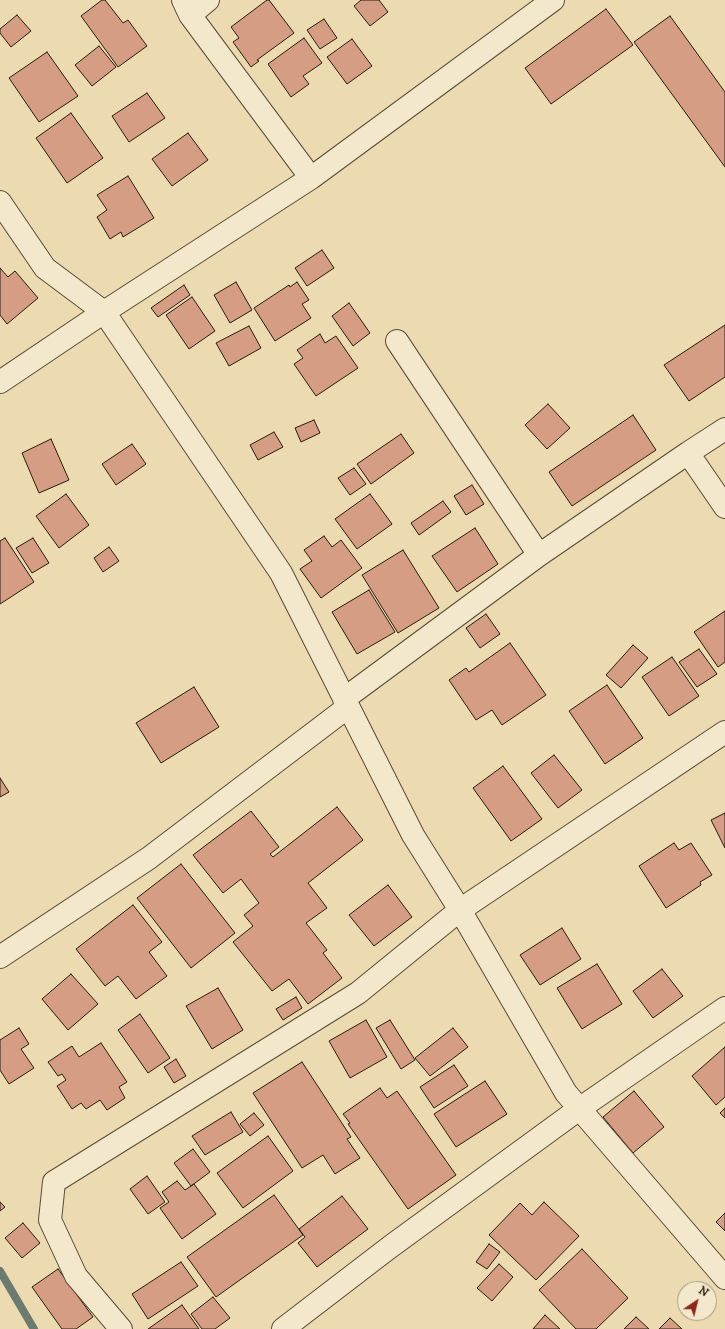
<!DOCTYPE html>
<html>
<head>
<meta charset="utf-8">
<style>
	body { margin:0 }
	#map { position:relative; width:725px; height:1329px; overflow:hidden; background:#ecdab0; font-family:"IM FELL DW Pica",serif }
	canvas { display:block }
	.north { position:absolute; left:677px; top:1281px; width:40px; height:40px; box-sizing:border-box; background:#f3e7cc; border:1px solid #a2967f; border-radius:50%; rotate:35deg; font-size:11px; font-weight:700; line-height:16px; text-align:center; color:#281c0c }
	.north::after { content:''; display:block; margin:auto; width:14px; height:18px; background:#8f2418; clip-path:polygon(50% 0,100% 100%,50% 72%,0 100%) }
</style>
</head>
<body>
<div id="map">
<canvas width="725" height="1329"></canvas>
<div class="north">N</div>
</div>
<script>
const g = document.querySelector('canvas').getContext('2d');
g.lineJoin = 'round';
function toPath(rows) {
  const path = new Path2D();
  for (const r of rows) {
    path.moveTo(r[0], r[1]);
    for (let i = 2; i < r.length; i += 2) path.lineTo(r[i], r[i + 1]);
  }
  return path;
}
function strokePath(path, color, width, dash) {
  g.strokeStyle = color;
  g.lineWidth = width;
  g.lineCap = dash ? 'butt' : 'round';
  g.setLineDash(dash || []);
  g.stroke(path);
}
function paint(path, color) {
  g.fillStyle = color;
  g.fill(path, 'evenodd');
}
const stream = toPath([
	[0,1271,34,1329]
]);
const building = toPath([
	[102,0,105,0,123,23,128,20,147,46,118,67,81,16,102,0],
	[267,0,269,0,294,33,257,60,259,61,251,67,233,42,239,38,231,27,267,0],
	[361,0,379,0,388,12,370,26,354,6,361,0],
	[606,9,633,45,551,104,525,68,606,9],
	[17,15,31,31,11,47,0,33,0,29,17,15],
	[670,16,725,92,725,167,634,42,670,16],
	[324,19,337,38,320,49,307,30,324,19],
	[304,38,322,63,303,76,309,84,291,97,268,64,304,38],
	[352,39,372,66,347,84,327,57,352,39],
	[99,46,116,67,92,86,75,65,99,46],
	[47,52,78,96,39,122,9,78,47,52],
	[147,93,165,118,129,142,112,116,147,93],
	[71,113,103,158,67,183,36,138,71,113],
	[188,133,208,160,172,186,152,159,188,133],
	[128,176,154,218,123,237,121,232,110,239,97,217,107,210,97,195,128,176],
	[322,250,334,268,307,286,295,268,322,250],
	[0,268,8,277,15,271,38,298,7,324,0,315,0,268],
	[236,282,252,310,230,323,214,295,236,282],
	[297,282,309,300,302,304,311,318,275,341,254,308,289,285,290,287,297,282],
	[184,285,190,295,158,317,151,308,184,285],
	[192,297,215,331,189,349,166,315,192,297],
	[349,303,370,333,353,346,332,316,349,303],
	[725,325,725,377,689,401,664,365,725,325],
	[249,326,261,348,229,366,216,343,249,326],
	[320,334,325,343,336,336,358,368,316,396,294,364,303,358,297,350,320,334],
	[548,404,570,428,547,449,525,425,548,404],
	[633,415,656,450,572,506,549,472,633,415],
	[314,420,320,433,301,442,295,428,314,420],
	[274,432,283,447,258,460,250,445,274,432],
	[401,434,414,453,371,484,357,464,401,434],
	[51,439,69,480,39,493,22,453,51,439],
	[132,444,146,464,116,485,102,464,132,444],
	[354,468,366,484,350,495,338,478,354,468],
	[472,485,484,504,466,515,454,496,472,485],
	[66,494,89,525,59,548,36,516,66,494],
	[370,494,392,524,357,549,335,519,370,494],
	[443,501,451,512,419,535,411,523,443,501],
	[475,528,498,564,457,592,432,556,475,528],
	[324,536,332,547,341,540,362,568,321,598,300,569,312,561,304,550,324,536],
	[5,538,34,582,0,604,0,541,5,538],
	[33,538,49,563,32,573,16,548,33,538],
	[109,547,119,561,103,572,94,558,109,547],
	[403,550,439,608,398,633,362,575,403,550],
	[369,590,395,632,357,654,332,612,369,590],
	[725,611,725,662,718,667,694,632,725,611],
	[486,614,500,634,480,648,466,628,486,614],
	[510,643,546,695,502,725,492,710,476,720,449,680,466,668,469,672,510,643],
	[633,645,648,658,621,688,606,675,633,645],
	[699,649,717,674,697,687,679,662,699,649],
	[672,657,699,696,669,716,642,677,672,657],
	[607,685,643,738,605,764,569,711,607,685],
	[194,687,219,727,161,763,136,723,194,687],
	[554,755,582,790,558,808,531,773,554,755],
	[503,766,542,819,511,841,473,788,503,766],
	[0,778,9,792,0,797,0,778],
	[337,807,363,840,308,883,327,908,306,923,327,950,323,953,342,978,308,1004,289,979,272,991,233,942,253,926,244,915,259,903,241,879,223,893,193,855,251,811,279,847,270,854,273,857,337,807],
	[725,813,725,848,711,820,725,813],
	[674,843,679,850,691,843,712,875,700,882,701,885,666,908,639,866,674,843],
	[181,864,235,933,191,968,137,898,181,864],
	[388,885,412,917,374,946,349,915,388,885],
	[133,905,162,942,149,952,167,976,136,999,118,976,105,986,76,949,133,905],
	[562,928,581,959,540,985,520,955,562,928],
	[597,964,622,1004,582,1029,557,988,597,964],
	[662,969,683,996,653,1018,633,991,662,969],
	[71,974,98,1004,68,1030,42,999,71,974],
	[218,988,243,1030,212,1049,186,1006,218,988],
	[296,997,302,1008,283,1020,276,1009,296,997],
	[140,1014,170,1058,148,1073,118,1030,140,1014],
	[366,1020,387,1057,350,1078,329,1041,366,1020],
	[390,1020,415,1060,401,1069,376,1028,390,1020],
	[19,1028,29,1044,21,1049,34,1068,9,1084,0,1070,0,1040,19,1028],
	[453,1028,468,1047,430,1076,415,1058,453,1028],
	[101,1043,127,1082,119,1087,125,1098,107,1110,100,1100,86,1109,81,1103,72,1109,57,1086,66,1080,62,1074,58,1076,48,1062,72,1046,79,1057,101,1043],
	[725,1047,725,1097,716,1105,692,1076,725,1047],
	[176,1059,186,1076,174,1083,164,1067,176,1059],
	[302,1062,351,1137,347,1139,360,1158,335,1174,323,1155,302,1168,253,1093,302,1062],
	[454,1065,468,1086,434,1108,420,1087,454,1065],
	[485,1081,507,1114,456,1147,434,1114,485,1081],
	[380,1088,387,1098,397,1091,456,1175,408,1209,348,1124,350,1123,343,1114,380,1088],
	[634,1091,664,1127,633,1153,603,1117,634,1091],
	[725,1108,725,1118,720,1113,725,1108],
	[231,1112,243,1132,205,1155,192,1136,231,1112],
	[254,1113,264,1125,250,1136,240,1124,254,1113],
	[268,1136,293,1171,243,1208,217,1173,268,1136],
	[193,1149,210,1172,191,1186,174,1163,193,1149],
	[147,1176,165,1202,148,1214,130,1189,147,1176],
	[177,1181,185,1190,194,1184,216,1214,182,1239,160,1208,169,1202,162,1192,177,1181],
	[274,1195,303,1235,216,1297,187,1257,274,1195],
	[342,1196,368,1229,317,1267,298,1243,305,1237,299,1229,342,1196],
	[0,1202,5,1207,0,1211,0,1202],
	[544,1202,579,1236,536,1280,489,1235,520,1203,532,1215,544,1202],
	[725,1213,725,1231,716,1222,725,1213],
	[23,1223,40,1243,22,1258,5,1238,23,1223],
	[489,1244,500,1252,487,1269,476,1262,489,1244],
	[582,1249,628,1298,596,1329,576,1329,539,1290,582,1249],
	[181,1262,198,1286,148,1319,132,1294,181,1262],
	[499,1264,513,1277,492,1301,477,1288,499,1264],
	[58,1269,93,1317,76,1329,62,1329,32,1287,58,1269],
	[213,1297,230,1318,215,1329,202,1329,191,1314,213,1297],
	[182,1305,199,1329,148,1329,182,1305],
	[545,1315,560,1329,533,1329,545,1315],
	[636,1317,649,1329,624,1329,636,1317],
	[670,1318,682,1329,659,1329,670,1318]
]);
const minor = toPath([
	[183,0,190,15,311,178,104,312,281,573,413,835,460,910,566,1093,725,1278],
	[190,15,208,0],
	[311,178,553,0],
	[0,202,45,268,104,312,0,382],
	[397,341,539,555],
	[688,453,725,507],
	[344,699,539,555,688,453,725,429],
	[0,957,149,858,348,707],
	[121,1329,76,1276,50,1220,54,1182,358,993,460,910,725,732],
	[283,1329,390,1247,579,1109,725,1008]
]);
strokePath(stream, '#6c7b70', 8);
paint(building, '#d59d83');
strokePath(building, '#281c0c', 1);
strokePath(minor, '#594c35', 24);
strokePath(minor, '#f3e7cc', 22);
</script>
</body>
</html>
